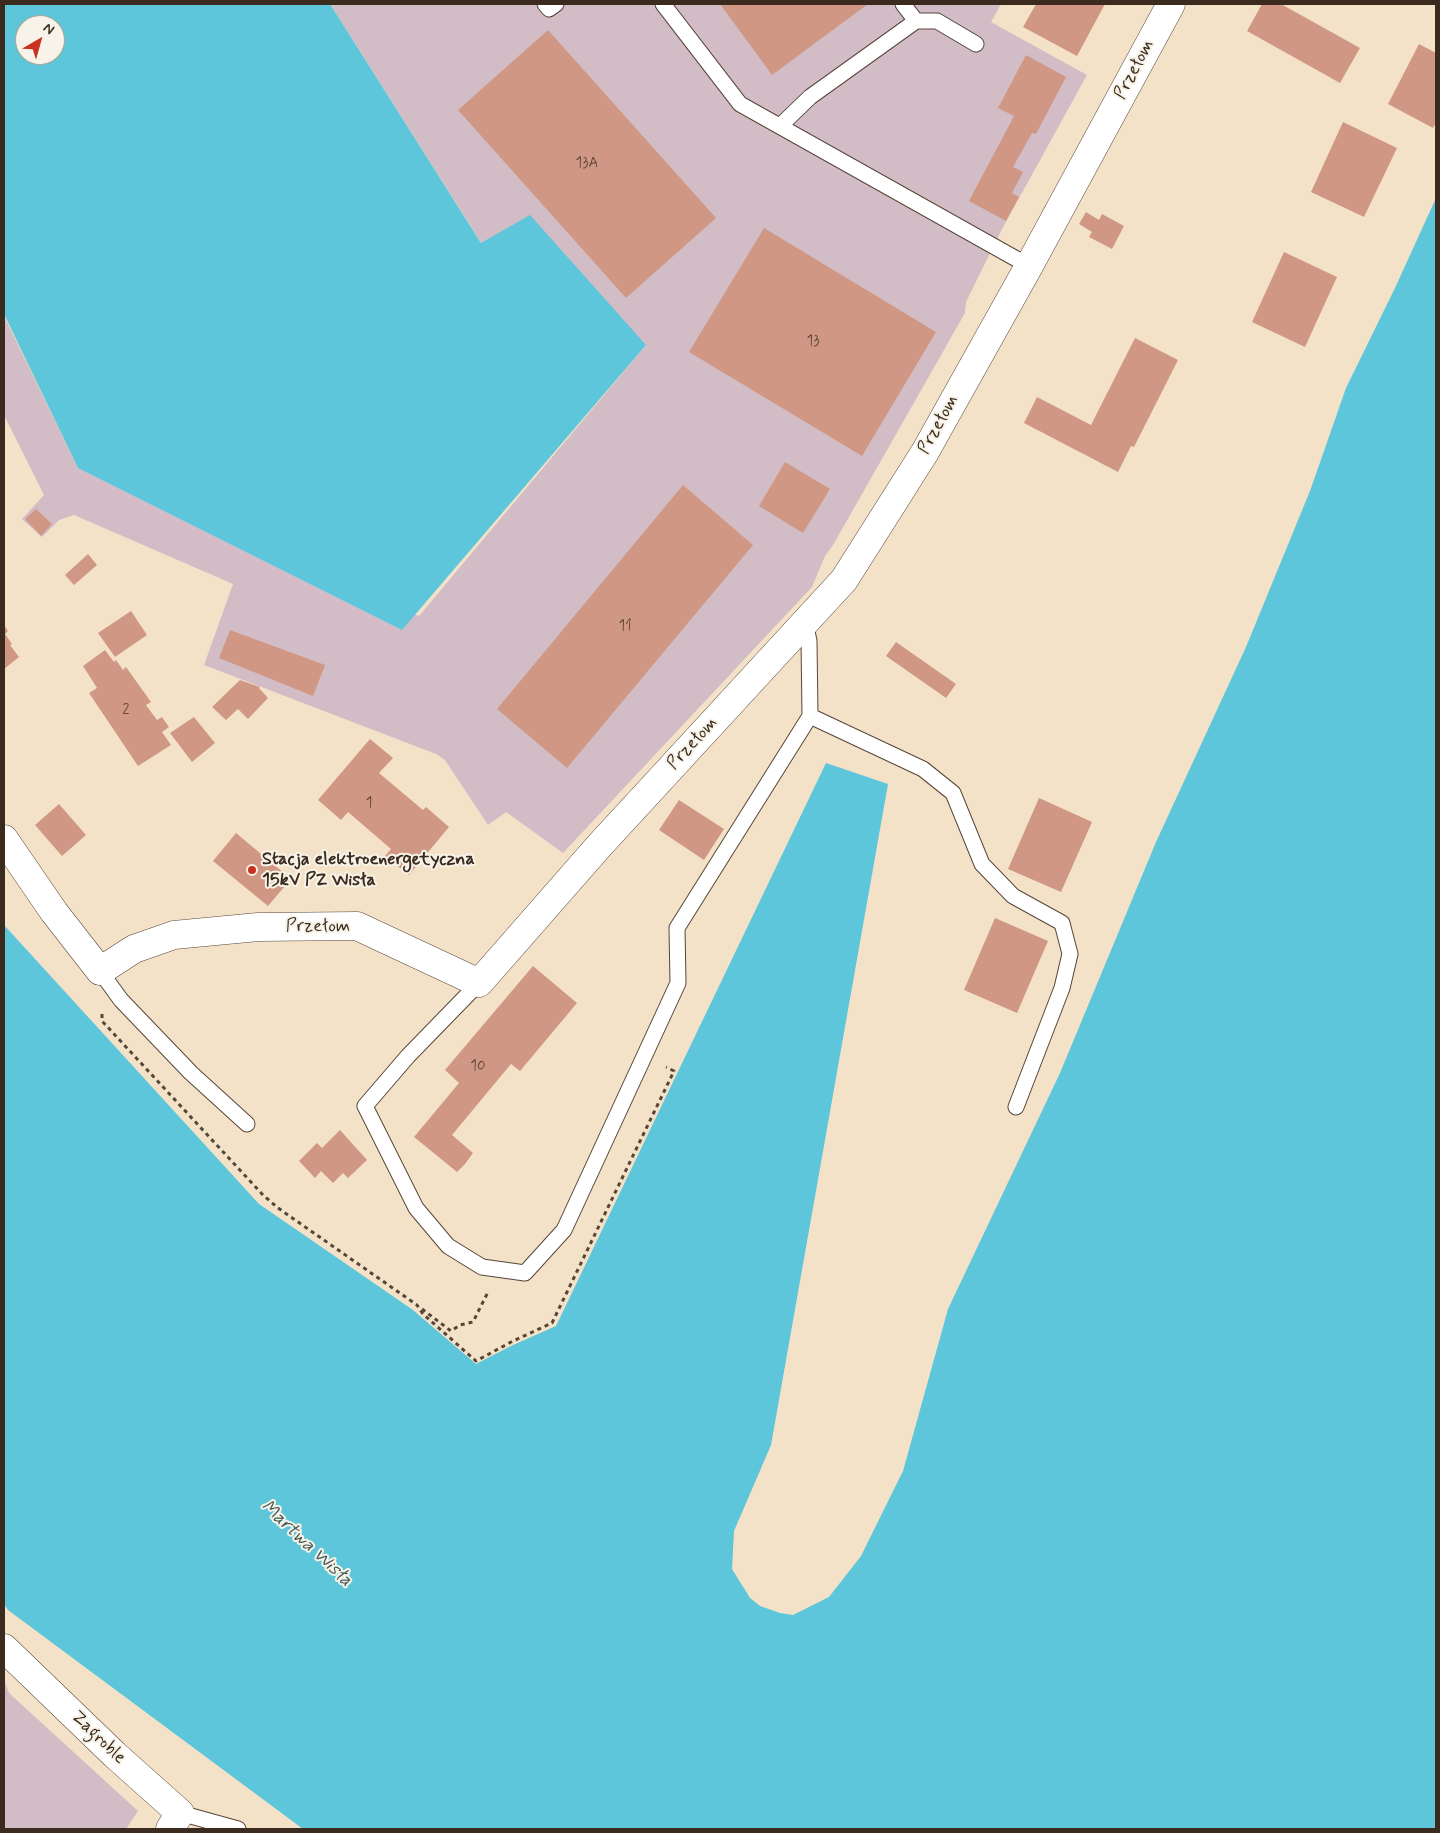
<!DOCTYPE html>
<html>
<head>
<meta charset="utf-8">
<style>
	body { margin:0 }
	#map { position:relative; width:1440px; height:1833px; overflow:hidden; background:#f3e2c8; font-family:Mynerve,sans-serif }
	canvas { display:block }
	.frame { position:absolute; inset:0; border:5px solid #3b2a1e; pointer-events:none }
	.north { position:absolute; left:15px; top:15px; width:50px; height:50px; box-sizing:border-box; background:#f7f3e8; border:1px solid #aca397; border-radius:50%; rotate:38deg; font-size:14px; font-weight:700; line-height:20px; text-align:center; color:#3b2a1e }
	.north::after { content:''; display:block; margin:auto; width:18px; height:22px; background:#c8321e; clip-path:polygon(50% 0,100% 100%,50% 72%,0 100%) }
</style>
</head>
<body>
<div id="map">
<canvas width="1440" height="1833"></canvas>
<div class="frame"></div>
<div class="north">N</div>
</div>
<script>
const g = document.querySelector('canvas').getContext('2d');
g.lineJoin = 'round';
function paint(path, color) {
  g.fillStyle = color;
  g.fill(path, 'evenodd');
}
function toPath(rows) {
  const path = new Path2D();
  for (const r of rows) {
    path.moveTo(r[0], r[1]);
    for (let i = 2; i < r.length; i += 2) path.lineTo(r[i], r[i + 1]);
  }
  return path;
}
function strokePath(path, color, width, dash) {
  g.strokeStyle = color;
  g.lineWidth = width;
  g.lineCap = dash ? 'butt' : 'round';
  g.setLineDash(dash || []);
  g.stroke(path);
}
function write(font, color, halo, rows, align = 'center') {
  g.font = font + ' Mynerve,sans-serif';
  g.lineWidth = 4;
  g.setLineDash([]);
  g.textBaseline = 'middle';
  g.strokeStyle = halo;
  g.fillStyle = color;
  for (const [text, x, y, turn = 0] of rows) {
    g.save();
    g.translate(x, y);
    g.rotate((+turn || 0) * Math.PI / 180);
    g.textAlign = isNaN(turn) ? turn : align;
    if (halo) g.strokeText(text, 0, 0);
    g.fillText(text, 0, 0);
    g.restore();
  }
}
const industrial = toPath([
	[330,4,1001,4,991,22,1087,75,1002,229,966,302,965,313,833,545,825,556,812,587,563,853,506,812,488,825,445,760,436,754,204,665,233,584,74,515,59,520,42,537,22,519,44,495,4,415,4,316,78,468,419,616,646,345,482,244],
	[4,1680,9,1693,138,1811,126,1829,4,1829]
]);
const water = toPath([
	[4,4,330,4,481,243,530,215,646,345,402,630,78,468,4,314],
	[25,25,55,25,55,55,25,55],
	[1436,198,1436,1829,303,1829,8,1610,4,1604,4,925,259,1204,413,1310,476,1364,513,1345,556,1326,826,763,888,784,771,1445,734,1531,732,1569,750,1598,760,1606,780,1613,793,1615,829,1597,861,1556,903,1471,948,1309,1060,1073,1156,842,1246,647,1310,491,1346,388,1395,288]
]);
const building = toPath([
	[720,4,868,4,772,75],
	[1036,4,1105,4,1077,56,1023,27],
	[1262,4,1281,4,1360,48,1340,83,1247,31],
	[548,30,716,218,626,298,458,110],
	[1419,44,1436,53,1436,122,1433,128,1388,104],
	[1026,55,1066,77,1036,134,1032,133,1013,167,1023,172,1012,193,1019,197,1006,221,969,201,1014,116,998,108],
	[1343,122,1397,148,1364,217,1311,192],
	[1086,212,1099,220,1102,214,1124,226,1112,249,1089,237,1092,232,1079,224],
	[764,228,936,332,862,456,689,352],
	[1284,252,1337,277,1305,347,1252,322],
	[1135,338,1178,360,1134,447,1131,446,1118,472,1024,423,1037,397,1091,425],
	[785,462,830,489,803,533,759,506],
	[683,485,753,545,567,768,497,709],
	[36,509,52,524,41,536,25,519],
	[88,554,97,565,74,585,65,575],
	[131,611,147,635,115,657,98,633],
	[4,625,8,631,5,634,12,644,10,645,19,657,4,669],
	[230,630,325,665,313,696,219,658],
	[896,642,956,684,946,698,886,656],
	[105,650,114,662,116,660,123,670,126,667,151,702,146,705,157,720,162,717,169,727,162,732,171,745,138,766,89,693,97,688,83,666],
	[240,680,260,687,259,688,268,698,248,719,238,709,226,720,212,707],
	[194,717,215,743,192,762,170,733],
	[370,739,393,758,379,773,423,810,426,807,449,827,409,875,385,856,391,849,348,812,341,820,318,800],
	[1039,798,1092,822,1061,892,1008,869],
	[679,800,724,829,704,860,659,830],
	[59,804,86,835,62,856,35,825],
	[236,833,291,879,268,906,213,861],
	[995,918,1048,941,1017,1013,964,990],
	[533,966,577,1003,520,1071,511,1064,452,1135,473,1153,465,1164,457,1172,414,1137,459,1083,445,1070],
	[340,1130,367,1160,348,1178,343,1173,333,1183,321,1171,315,1178,299,1161,317,1143,322,1148]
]);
const path = toPath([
	[102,1014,102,1021,263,1195,278,1208,417,1305,423,1314,476,1361,513,1341,552,1323,674,1071,666,1067],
	[422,1309,451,1331,460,1325,473,1322,488,1292]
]);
const service = toPath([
	[545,4,549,9,556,4],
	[663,4,740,104,1029,266],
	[903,4,916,21],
	[780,126,810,97,916,21,937,21,976,44],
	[810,716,923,769,953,793,982,864,1013,896,1062,923,1070,954,1062,988,1016,1107],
	[100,971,121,1000,191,1073,247,1124],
	[479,983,408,1056,365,1106,416,1208,448,1246,482,1267,525,1273,564,1230,678,983,677,928,810,716,809,641,805,622],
	[180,1813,238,1829]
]);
const minor = toPath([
	[4,839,54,912,100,971,134,949,174,935,258,927,357,926,479,983,599,846,844,580,925,452,1029,266,1171,4],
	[4,1648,115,1755,180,1813,170,1829]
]);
const markers = [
	[252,870,5,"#c8321e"]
];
const numberNames = [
	["13A",587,164],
	["13",813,342],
	["11",625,627],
	["2",126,711],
	["1",369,804],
	["10",478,1067]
];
const streetNames = [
	["Przełom",1135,70,-62],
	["Przełom",939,425,-61],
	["Przełom",693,744,-47],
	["Przełom",318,927],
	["Zagroble",98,1738,44]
];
const poiNames = [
	["Stacja elektroenergetyczna",262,860],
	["15kV PZ Wisła",262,881]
];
const waterNames = [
	["Martwa Wisła",306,1544,43]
];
paint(industrial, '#d2bdc6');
paint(water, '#5dc6da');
paint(building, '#d09884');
strokePath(service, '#574638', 17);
strokePath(minor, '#574638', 29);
strokePath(path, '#574638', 3, [4, 4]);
strokePath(service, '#fff', 15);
strokePath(minor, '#fff', 28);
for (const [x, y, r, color] of markers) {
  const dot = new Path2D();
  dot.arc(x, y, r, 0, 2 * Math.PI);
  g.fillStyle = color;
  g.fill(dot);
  strokePath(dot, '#f7f3e8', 2);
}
write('15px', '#604638', null, numberNames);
write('18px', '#3b2a1e', '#f7f3e8', streetNames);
write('bold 18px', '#3b2a1e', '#f7f3e8', poiNames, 'left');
write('italic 19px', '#455956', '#f7f3e8', waterNames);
</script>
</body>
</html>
